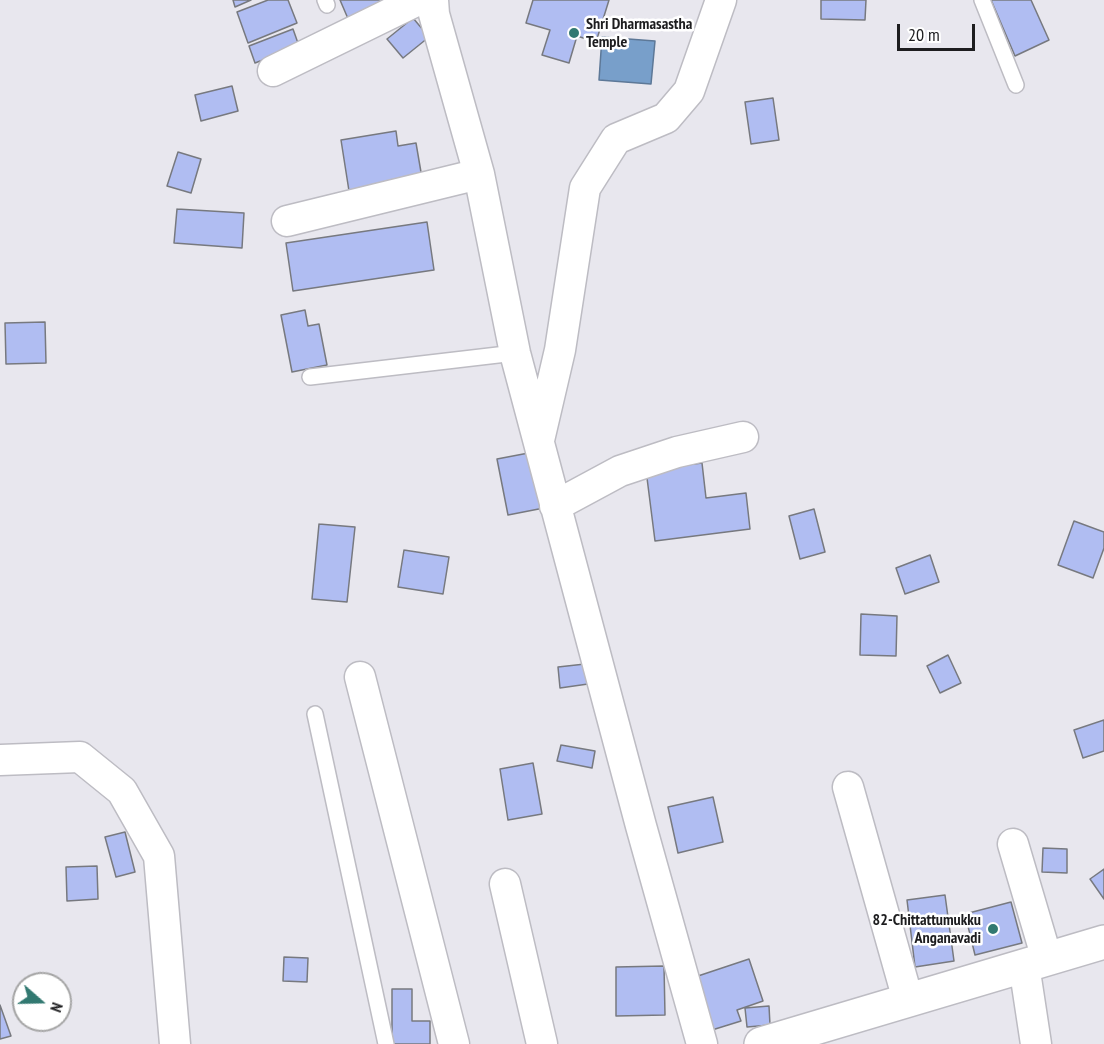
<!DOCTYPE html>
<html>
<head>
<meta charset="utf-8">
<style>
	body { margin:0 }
	#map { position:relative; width:1104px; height:1044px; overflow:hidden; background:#e8e7ee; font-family:"PT Sans Narrow",sans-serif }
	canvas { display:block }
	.north { position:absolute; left:12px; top:972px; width:60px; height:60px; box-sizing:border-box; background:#fff; border:2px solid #a5a5a5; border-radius:50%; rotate:110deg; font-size:16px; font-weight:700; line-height:24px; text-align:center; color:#1d1d1f }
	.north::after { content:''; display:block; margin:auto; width:21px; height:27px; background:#327971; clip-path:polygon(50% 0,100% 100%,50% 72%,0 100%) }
	.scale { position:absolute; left:897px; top:24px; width:78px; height:27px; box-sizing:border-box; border:3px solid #1d1d1f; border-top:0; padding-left:8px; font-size:18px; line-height:21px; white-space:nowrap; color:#1d1d1f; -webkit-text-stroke:4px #fff; paint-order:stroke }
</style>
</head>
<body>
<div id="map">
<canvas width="1104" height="1044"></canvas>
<div class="north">N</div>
<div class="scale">20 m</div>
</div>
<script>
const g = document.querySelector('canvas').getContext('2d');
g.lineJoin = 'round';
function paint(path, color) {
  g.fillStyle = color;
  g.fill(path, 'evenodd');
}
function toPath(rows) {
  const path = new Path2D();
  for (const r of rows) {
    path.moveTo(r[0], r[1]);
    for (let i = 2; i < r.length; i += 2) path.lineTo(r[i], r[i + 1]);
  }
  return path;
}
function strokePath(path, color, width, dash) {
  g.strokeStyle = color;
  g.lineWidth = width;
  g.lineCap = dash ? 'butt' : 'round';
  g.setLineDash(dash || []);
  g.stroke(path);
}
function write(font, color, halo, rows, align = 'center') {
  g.font = font + ' "PT Sans Narrow",sans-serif';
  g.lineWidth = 5;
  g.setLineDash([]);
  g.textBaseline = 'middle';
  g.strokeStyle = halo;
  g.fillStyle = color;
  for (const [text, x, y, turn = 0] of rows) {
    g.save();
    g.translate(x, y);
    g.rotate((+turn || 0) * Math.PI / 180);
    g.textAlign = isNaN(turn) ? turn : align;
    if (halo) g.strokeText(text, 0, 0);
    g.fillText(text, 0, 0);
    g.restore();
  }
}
const water = toPath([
	[602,37,655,41,651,84,599,80,602,37]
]);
const building = toPath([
	[233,0,251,0,235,7,233,0],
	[268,0,288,0,297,23,248,43,237,12,268,0],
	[340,0,397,0,349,21,340,0],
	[533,0,609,0,596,42,577,36,569,63,542,55,550,30,526,23,533,0],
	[821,0,866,0,865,20,821,19,821,0],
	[991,0,1031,0,1049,40,1015,56,991,0],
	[413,18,429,37,403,58,387,39,413,18],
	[293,29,299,46,255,63,249,46,293,29],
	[232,86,238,111,201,121,195,95,232,86],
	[773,98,779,140,751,144,745,102,773,98],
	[396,131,398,146,416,143,422,178,349,191,341,140,396,131],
	[178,152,201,159,191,193,167,186,178,152],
	[177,209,244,213,242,248,174,243,177,209],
	[427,222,434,270,293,291,286,243,427,222],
	[305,310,308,326,319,324,327,365,292,372,281,315,305,310],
	[45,322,46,363,6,364,5,323,45,322],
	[539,451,549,507,508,515,497,459,539,451],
	[702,463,706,498,746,493,750,529,655,541,646,470,702,463],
	[814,509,825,552,800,559,789,516,814,509],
	[1074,521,1104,532,1104,548,1093,578,1058,565,1074,521],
	[319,524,355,527,347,602,312,599,319,524],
	[404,550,449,557,443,594,398,587,404,550],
	[930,555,939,582,905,594,896,568,930,555],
	[861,614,897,616,896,656,860,655,861,614],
	[948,655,961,683,940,693,927,666,948,655],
	[585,664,588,684,560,688,558,667,585,664],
	[1104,720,1104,751,1083,758,1074,730,1104,720],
	[561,745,595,751,592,768,557,761,561,745],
	[533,763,542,814,508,820,500,769,533,763],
	[713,797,723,842,678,853,668,807,713,797],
	[125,832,135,872,116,877,105,837,125,832],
	[1043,848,1067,849,1067,873,1042,872,1043,848],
	[97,866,98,899,67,901,66,867,97,866],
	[1104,869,1104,899,1090,879,1104,869],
	[945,895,954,961,915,967,907,900,945,895],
	[1011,902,1022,943,975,955,965,914,1011,902],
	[284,957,308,958,307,982,283,981,284,957],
	[749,959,763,1001,737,1010,741,1021,712,1030,695,977,749,959],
	[664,966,665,1015,616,1016,616,967,664,966],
	[392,989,412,989,412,1021,430,1021,430,1044,392,1044,392,989],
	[0,1005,11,1036,0,1039,0,1005],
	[769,1006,770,1025,747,1027,745,1008,769,1006]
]);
const lane = toPath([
	[325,0,327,5],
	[982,0,1016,85],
	[310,377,515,353],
	[315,714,386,1044]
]);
const street = toPath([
	[433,0,434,14,479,174,515,353,641,826,702,1044],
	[273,71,418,0],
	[287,221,479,174],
	[539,440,560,350,585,188,616,139,666,118,689,91,721,0],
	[555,506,620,471,677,452,743,437],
	[360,677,454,1044],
	[0,760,80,757,122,791,159,856,175,1044],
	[848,787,908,1000],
	[1013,844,1047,959],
	[505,884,542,1044],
	[1024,965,1036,1044]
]);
const secondary = toPath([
	[761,1044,1104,942]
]);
const markers = [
	[574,33,6,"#327971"],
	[993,929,6,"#327971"]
];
const poiNames = [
	["Shri Dharmasastha",586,24],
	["Temple",586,42],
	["82-Chittattumukku",981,920,"right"],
	["Anganavadi",981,938,"right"]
];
paint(water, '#789fca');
strokePath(water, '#5d7897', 1.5);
paint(building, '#b0bdf2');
strokePath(building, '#77797f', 1.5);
strokePath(lane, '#bdbcc3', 18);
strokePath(street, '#bdbcc3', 33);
strokePath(secondary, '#bdbcc3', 36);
strokePath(lane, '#fff', 15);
strokePath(street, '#fff', 30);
strokePath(secondary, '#fff', 33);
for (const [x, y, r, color] of markers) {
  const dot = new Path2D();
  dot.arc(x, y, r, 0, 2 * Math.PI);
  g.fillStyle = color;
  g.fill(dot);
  strokePath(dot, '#fff', 2);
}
write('bold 16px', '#1d1d1f', '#fff', poiNames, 'left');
</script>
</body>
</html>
